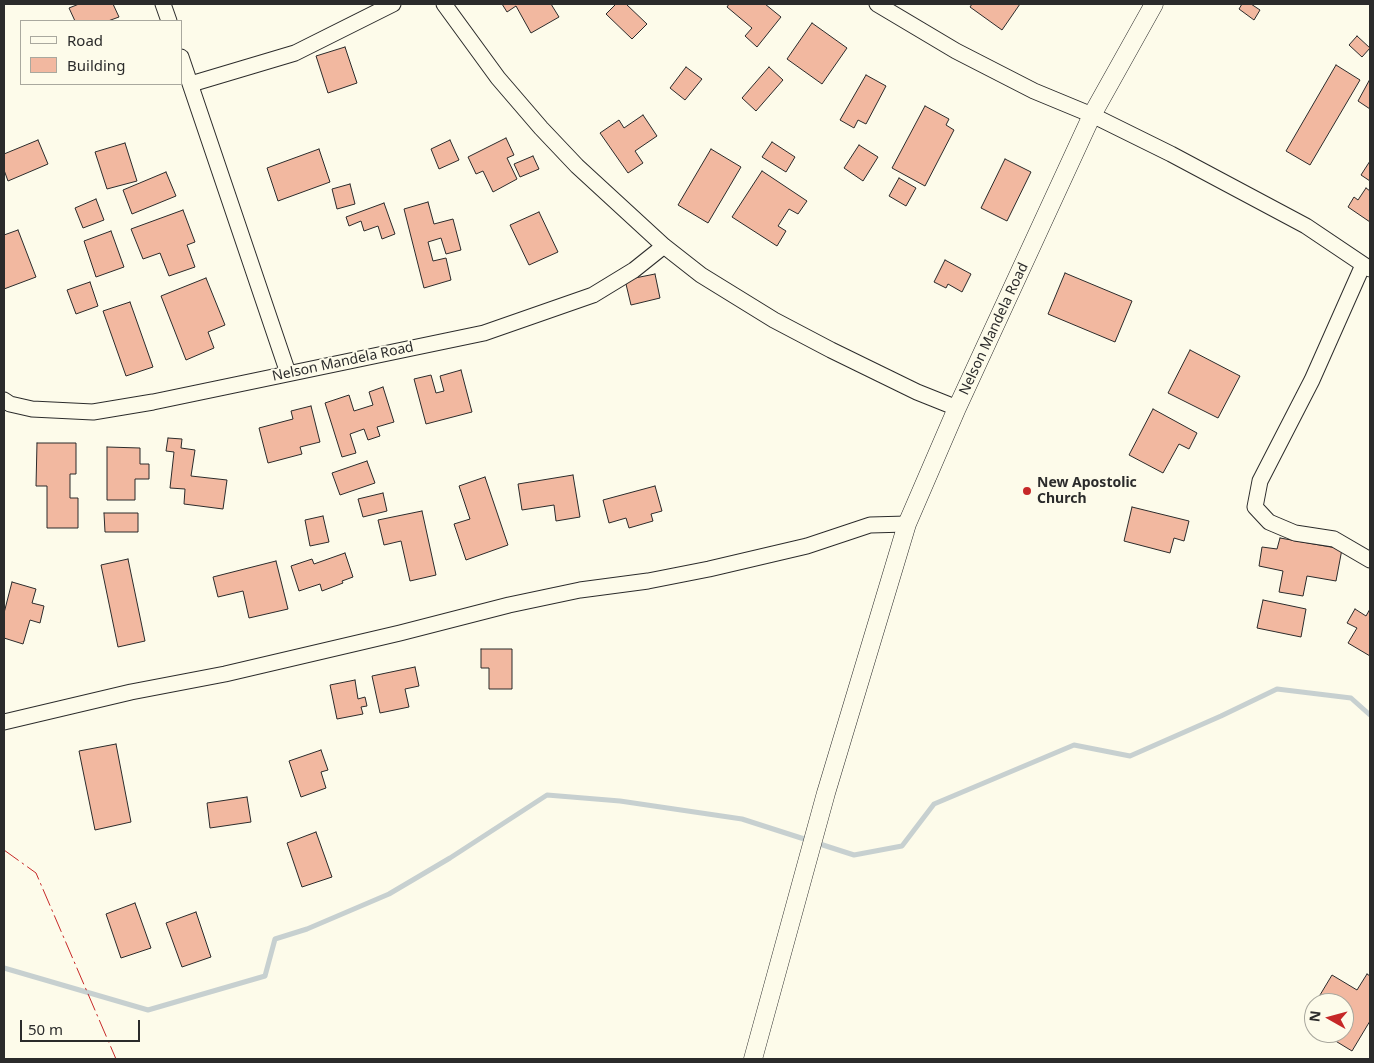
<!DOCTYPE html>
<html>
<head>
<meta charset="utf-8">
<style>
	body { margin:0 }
	#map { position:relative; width:1374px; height:1063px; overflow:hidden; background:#fdfbea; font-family:"Noto Sans",sans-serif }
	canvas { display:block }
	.frame { position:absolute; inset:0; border:5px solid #2b2b2b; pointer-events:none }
	.legend { position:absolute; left:20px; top:20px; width:162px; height:65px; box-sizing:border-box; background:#fdfbea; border:1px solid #a9a89e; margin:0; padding:6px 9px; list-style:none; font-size:15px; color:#2b2b2b }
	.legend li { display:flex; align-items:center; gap:10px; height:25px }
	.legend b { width:25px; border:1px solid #a9a89e }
	.north { position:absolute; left:1304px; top:993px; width:50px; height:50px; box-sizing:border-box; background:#fdfbea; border:1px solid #a9a89e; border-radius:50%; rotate:277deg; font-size:14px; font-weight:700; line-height:20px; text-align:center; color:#2b2b2b }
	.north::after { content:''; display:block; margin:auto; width:18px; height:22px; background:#c62828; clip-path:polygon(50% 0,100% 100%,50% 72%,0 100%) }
	.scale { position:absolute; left:20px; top:1020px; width:120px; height:22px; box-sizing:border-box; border:2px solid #2b2b2b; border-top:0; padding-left:6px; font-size:15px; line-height:18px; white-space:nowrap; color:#2b2b2b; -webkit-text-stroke:4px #fdfbea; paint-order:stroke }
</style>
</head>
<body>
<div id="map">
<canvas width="1374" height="1063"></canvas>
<div class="frame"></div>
<ul class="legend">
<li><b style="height:6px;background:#fdfbea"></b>Road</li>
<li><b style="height:14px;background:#f2b8a0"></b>Building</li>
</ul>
<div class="north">N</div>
<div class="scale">50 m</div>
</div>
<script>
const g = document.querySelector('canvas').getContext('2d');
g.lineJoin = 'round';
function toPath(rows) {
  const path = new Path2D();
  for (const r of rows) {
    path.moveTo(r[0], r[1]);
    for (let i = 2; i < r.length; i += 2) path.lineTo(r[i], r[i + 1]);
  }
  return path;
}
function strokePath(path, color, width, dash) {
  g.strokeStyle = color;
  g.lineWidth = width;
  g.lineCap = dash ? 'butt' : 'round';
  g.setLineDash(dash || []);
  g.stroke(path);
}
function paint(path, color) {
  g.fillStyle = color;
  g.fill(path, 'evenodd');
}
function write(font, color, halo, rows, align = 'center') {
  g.font = font + ' "Noto Sans",sans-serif';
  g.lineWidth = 4;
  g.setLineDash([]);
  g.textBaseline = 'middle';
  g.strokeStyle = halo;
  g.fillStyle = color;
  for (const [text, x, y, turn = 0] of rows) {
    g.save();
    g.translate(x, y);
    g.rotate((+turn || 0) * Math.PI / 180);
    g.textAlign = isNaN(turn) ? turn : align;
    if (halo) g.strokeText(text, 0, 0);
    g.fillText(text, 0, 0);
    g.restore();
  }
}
const stream = toPath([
	[4,968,148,1010,265,976,275,939,307,929,389,894,450,858,547,795,620,801,742,819,854,855,902,846,934,804,1074,745,1130,756,1221,716,1277,689,1351,698,1370,715]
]);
const building = toPath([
	[79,4,113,4,119,17,108,21,75,21,69,8,79,4],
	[502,4,551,4,559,17,531,33,516,6,507,12,502,4],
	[616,4,626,4,647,24,632,39,606,14,616,4],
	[729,4,765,4,781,17,757,47,745,36,752,28,727,7,729,4],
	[972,4,1020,4,1002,30,970,7,972,4],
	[1242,4,1251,4,1260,10,1254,20,1239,9,1242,4],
	[812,23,847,48,822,84,787,59,812,23],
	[1357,36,1370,48,1362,57,1349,45,1357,36],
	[345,47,357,83,328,93,316,56,345,47],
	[1336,65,1360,80,1310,165,1286,151,1336,65],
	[686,67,702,79,685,100,670,88,686,67],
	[769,67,783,80,756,111,742,98,769,67],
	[866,75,886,86,866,124,858,120,854,128,840,120,866,75],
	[1370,79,1370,109,1358,101,1370,79],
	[925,106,949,119,946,125,954,130,925,186,892,168,925,106],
	[643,115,657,136,635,151,643,163,628,173,600,133,619,120,624,128,643,115],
	[506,138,514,155,507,158,517,179,493,192,483,171,476,174,468,157,506,138],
	[38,140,48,164,8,181,4,170,4,154,38,140],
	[450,140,459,160,439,169,431,149,450,140],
	[772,142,795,157,786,172,762,157,772,142],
	[125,143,137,181,107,189,95,152,125,143],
	[859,145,878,157,863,181,844,168,859,145],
	[319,149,330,182,278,201,267,168,319,149],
	[711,149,741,167,708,223,678,205,711,149],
	[533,156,539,169,520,177,514,164,533,156],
	[1005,159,1031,172,1007,221,981,208,1005,159],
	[1370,161,1370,181,1361,175,1370,161],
	[762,171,807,201,798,214,789,209,778,226,786,231,777,246,732,217,762,171],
	[166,172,176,196,132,214,123,190,166,172],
	[899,178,916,188,906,206,889,196,899,178],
	[350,184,355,204,337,209,332,189,350,184],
	[1366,188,1370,191,1370,222,1348,207,1354,197,1358,200,1366,188],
	[96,199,104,220,83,228,75,208,96,199],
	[428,202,434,224,453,219,461,250,446,254,441,238,428,242,433,261,446,258,451,280,424,288,404,209,428,202],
	[384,203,395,234,382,239,378,226,364,231,361,221,349,226,346,217,384,203],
	[183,210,195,242,187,245,195,267,169,276,160,253,143,259,131,229,183,210],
	[539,212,558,252,529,265,510,225,539,212],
	[18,230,36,277,4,289,4,235,18,230],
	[111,231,124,267,96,277,84,241,111,231],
	[945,260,971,274,962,292,948,284,946,288,934,282,945,260],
	[1065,273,1132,301,1115,342,1048,314,1065,273],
	[655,274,660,298,631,305,625,280,655,274],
	[206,278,225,325,208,332,214,348,186,360,161,296,206,278],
	[90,282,98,306,76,314,67,290,90,282],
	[130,302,153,367,126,376,103,311,130,302],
	[1190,350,1240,376,1218,418,1168,393,1190,350],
	[461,370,472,412,426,424,414,379,431,375,436,393,444,391,440,376,461,370],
	[383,387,394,422,377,427,380,436,368,440,364,429,350,434,356,453,342,457,325,403,349,395,354,411,373,405,369,392,383,387],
	[311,406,320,442,300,447,302,454,268,463,259,428,293,419,291,411,311,406],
	[1153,409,1197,433,1189,449,1179,444,1163,473,1129,455,1153,409],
	[168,438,182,439,181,448,195,450,191,476,227,480,223,509,184,504,185,489,170,488,174,452,166,451,168,438],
	[37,443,76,443,76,474,70,474,70,498,78,498,78,528,47,528,47,486,36,486,37,443],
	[107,447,140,448,140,464,149,464,149,479,135,479,135,500,107,500,107,447],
	[367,461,375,483,340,495,332,473,367,461],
	[573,475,580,517,556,521,554,505,522,510,518,484,573,475],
	[485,477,508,545,466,560,454,524,470,519,459,486,485,477],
	[655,486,662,511,651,514,653,521,629,528,626,518,609,523,603,500,655,486],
	[383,493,387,511,363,517,358,499,383,493],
	[1132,507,1189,521,1184,541,1174,538,1170,553,1124,541,1132,507],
	[422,511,436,575,410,581,401,541,384,545,378,520,422,511],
	[104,513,138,513,138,532,105,532,104,513],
	[323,516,329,542,310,546,305,520,323,516],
	[1280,538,1342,549,1336,581,1307,576,1303,596,1279,592,1283,571,1259,566,1262,547,1277,549,1280,538],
	[345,553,353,577,342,581,343,583,322,591,320,584,299,591,291,566,312,559,314,564,345,553],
	[128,559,145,641,118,647,101,565,128,559],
	[276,561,288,609,249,618,243,591,218,597,213,577,276,561],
	[12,582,36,589,32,603,44,606,40,623,30,620,23,644,4,638,4,613,12,582],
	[1263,600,1306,609,1301,637,1257,628,1263,600],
	[1355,609,1366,616,1370,609,1370,656,1348,643,1357,628,1347,623,1355,609],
	[481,649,512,649,512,689,489,689,489,668,481,668,481,649],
	[415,667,419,686,405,689,409,707,380,713,372,676,415,667],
	[355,680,358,699,365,697,367,706,361,707,363,714,337,719,330,685,355,680],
	[116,744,131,822,95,830,79,751,116,744],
	[321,750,328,770,321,772,326,788,301,797,289,761,321,750],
	[247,797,251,822,210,828,207,803,247,797],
	[316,832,332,877,302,887,287,843,316,832],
	[135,903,151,948,121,958,106,914,135,903],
	[196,912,211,957,182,967,166,923,196,912],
	[1367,974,1370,976,1370,1021,1352,1051,1324,1034,1344,1033,1344,1003,1321,1003,1317,1000,1332,975,1357,990,1367,974]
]);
const minor = toPath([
	[163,4,169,21],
	[444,4,498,78,541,128,577,166,664,246,701,275,774,320,831,350,917,392,957,408],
	[877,4,956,51,1034,91,1092,115,1171,154,1306,226,1370,269],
	[181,57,288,373],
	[191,84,295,53,393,4],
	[1363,265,1312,380,1260,481,1255,507,1269,522,1295,533,1334,539,1370,560],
	[4,400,10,404,32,409,93,412,153,402,484,333,593,295,634,270,664,246],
	[4,722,131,692,225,674,400,633,509,605,580,590,648,581,709,569,807,546,870,525,907,524]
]);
const tertiary = toPath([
	[753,1059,826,793,907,524,957,408,1092,115,1154,4]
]);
const power = toPath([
	[4,850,36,873,116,1059]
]);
const markers = [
	[1027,491,5,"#c62828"]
];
const streetNames = [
	["Nelson Mandela Road",994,329,-65],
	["Nelson Mandela Road",343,362,-12]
];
const poiNames = [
	["New Apostolic",1037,483],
	["Church",1037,499]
];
strokePath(stream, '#c7d0d0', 5);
paint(building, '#f2b8a0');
strokePath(building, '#2b2b2b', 1);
strokePath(minor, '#2b2b2b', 17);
strokePath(tertiary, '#2b2b2b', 19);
strokePath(minor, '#fdfbea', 15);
strokePath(tertiary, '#fdfbea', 18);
strokePath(power, '#c62828', 1, [18, 4, 2.5, 4]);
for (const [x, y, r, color] of markers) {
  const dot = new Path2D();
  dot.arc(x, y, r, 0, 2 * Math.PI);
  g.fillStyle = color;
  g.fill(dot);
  strokePath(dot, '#fdfbea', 2);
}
write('14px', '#2b2b2b', '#fdfbea', streetNames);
write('bold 14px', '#2b2b2b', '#fdfbea', poiNames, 'left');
</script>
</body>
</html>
